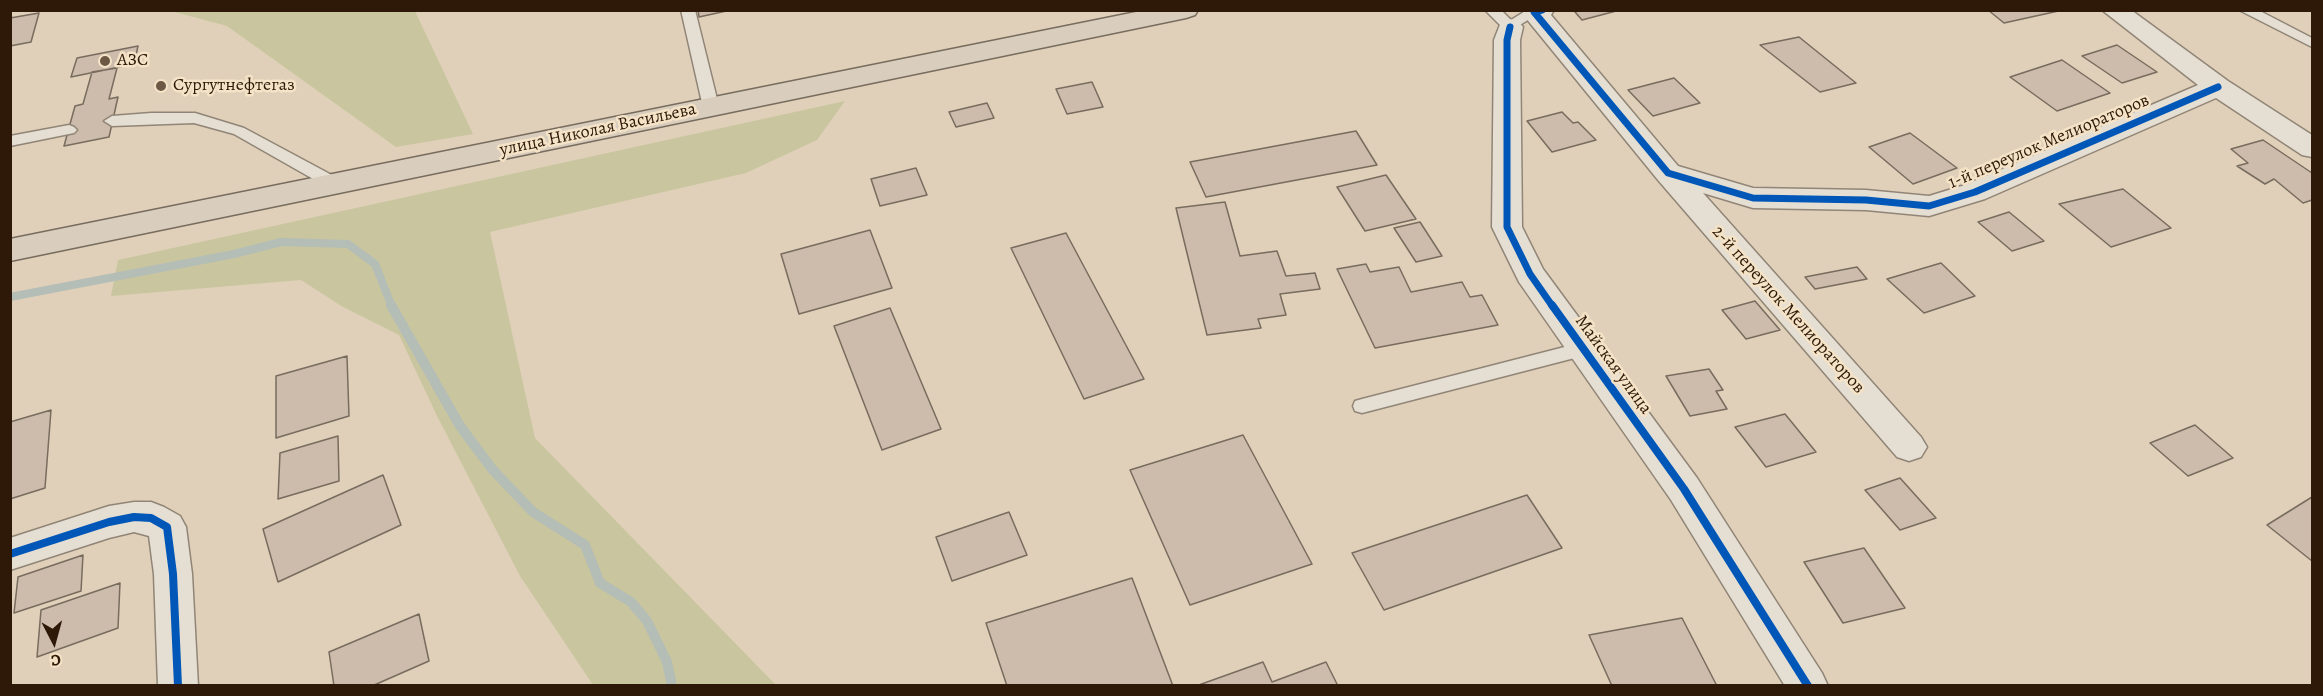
<!DOCTYPE html>
<html>
<head>
<meta charset="utf-8">
<style>
	body { margin:0 }
	#map { position:relative; width:2323px; height:696px; overflow:hidden; background:#e0d0b9; font-family:Alegreya,serif }
	canvas { display:block }
	.frame { position:absolute; inset:0; border:12px solid #2e1807; pointer-events:none }
	.north { position:absolute; left:24px; top:612px; width:60px; height:60px; -webkit-text-stroke:4px #f5e3c7; paint-order:stroke; rotate:174deg; font-size:16px; font-weight:700; line-height:24px; text-align:center; color:#2e1807 }
	.north::after { content:''; display:block; margin:auto; width:21px; height:27px; background:#2e1807; clip-path:polygon(50% 0,100% 100%,50% 72%,0 100%) }
</style>
</head>
<body>
<div id="map">
<canvas width="2323" height="696"></canvas>
<div class="frame"></div>
<div class="north">С</div>
</div>
<script>
const g = document.querySelector('canvas').getContext('2d');
g.lineJoin = 'round';
function paint(path, color) {
  g.fillStyle = color;
  g.fill(path, 'evenodd');
}
function toPath(rows) {
  const path = new Path2D();
  for (const r of rows) {
    path.moveTo(r[0], r[1]);
    for (let i = 2; i < r.length; i += 2) path.lineTo(r[i], r[i + 1]);
  }
  return path;
}
function strokePath(path, color, width, dash) {
  g.strokeStyle = color;
  g.lineWidth = width;
  g.lineCap = dash ? 'butt' : 'round';
  g.setLineDash(dash || []);
  g.stroke(path);
}
function write(font, color, halo, rows, align = 'center') {
  g.font = font + ' Alegreya,serif';
  g.lineWidth = 5;
  g.setLineDash([]);
  g.textBaseline = 'middle';
  g.strokeStyle = halo;
  g.fillStyle = color;
  for (const [text, x, y, turn = 0] of rows) {
    g.save();
    g.translate(x, y);
    g.rotate((+turn || 0) * Math.PI / 180);
    g.textAlign = isNaN(turn) ? turn : align;
    if (halo) g.strokeText(text, 0, 0);
    g.fillText(text, 0, 0);
    g.restore();
  }
}
const green = toPath([
	[171,11,415,11,473,134,396,147,227,26],
	[845,101,817,140,746,173,490,232,535,438,776,685,593,685,520,576,437,416,399,335,343,307,301,280,111,296,118,260]
]);
const streamFar1 = toPath([
	[10,297,234,254,281,242,348,244,375,264,392,307]
]);
const stream = toPath([
	[391,305,460,426,492,469,533,512,585,545,600,583,631,602,647,621,667,662,672,686]
]);
const building = toPath([
	[698,10,731,10,699,17,698,10],
	[1580,10,1620,10,1582,20,1575,12,1580,10],
	[1988,10,2063,10,2004,23,1988,10],
	[39,13,31,42,10,46,10,18,39,13],
	[1799,37,1856,83,1820,92,1760,45,1799,37],
	[2117,45,2157,72,2122,83,2082,56,2117,45],
	[138,46,134,64,71,77,77,58,138,46],
	[2062,60,2110,93,2057,111,2010,77,2062,60],
	[117,68,109,99,118,97,109,137,64,146,75,106,83,104,92,72,117,68],
	[1674,78,1700,103,1653,116,1628,90,1674,78],
	[1092,82,1103,107,1067,114,1056,89,1092,82],
	[987,103,994,118,956,127,949,112,987,103],
	[1562,112,1573,123,1578,122,1596,140,1552,152,1527,121,1562,112],
	[1356,131,1377,165,1206,197,1190,162,1356,131],
	[1910,133,1957,168,1913,184,1869,147,1910,133],
	[2263,140,2312,173,2312,200,2303,203,2274,179,2265,184,2237,166,2248,163,2231,149,2263,140],
	[916,168,927,195,880,206,871,179,916,168],
	[1386,175,1416,219,1365,231,1337,187,1386,175],
	[2123,189,2171,228,2111,247,2059,204,2123,189],
	[1225,202,1240,256,1277,251,1286,276,1315,273,1320,289,1280,294,1286,315,1258,319,1261,328,1207,335,1176,208,1225,202],
	[2009,212,2044,241,2012,251,1978,222,2009,212],
	[1420,222,1442,256,1416,262,1394,228,1420,222],
	[870,230,892,288,799,314,781,254,870,230],
	[1066,233,1144,379,1084,399,1011,248,1066,233],
	[1941,263,1975,296,1924,313,1887,279,1941,263],
	[1366,264,1370,272,1399,267,1411,292,1462,282,1470,297,1482,295,1498,325,1375,348,1337,269,1366,264],
	[1857,267,1867,279,1815,289,1805,277,1857,267],
	[1755,301,1780,330,1746,339,1722,310,1755,301],
	[890,308,941,429,882,450,834,326,890,308],
	[347,356,349,416,276,438,276,376,347,356],
	[1709,369,1723,390,1716,391,1727,409,1690,416,1666,376,1709,369],
	[51,410,45,488,10,499,10,422,51,410],
	[1785,414,1816,452,1766,467,1735,427,1785,414],
	[2195,425,2233,458,2188,476,2150,443,2195,425],
	[1243,435,1312,564,1190,605,1130,470,1243,435],
	[338,436,339,481,278,499,280,453,338,436],
	[383,475,401,525,278,582,263,529,383,475],
	[1900,478,1936,518,1900,530,1865,490,1900,478],
	[1527,495,1562,548,1384,610,1352,553,1527,495],
	[2312,497,2312,561,2267,525,2312,497],
	[1009,512,1027,555,952,581,936,537,1009,512],
	[1864,548,1905,608,1843,623,1804,562,1864,548],
	[83,555,81,591,14,613,18,577,83,555],
	[1132,578,1173,686,1007,686,986,623,1132,578],
	[120,583,118,628,37,657,41,610,120,583],
	[419,614,429,661,372,686,334,686,329,652,419,614],
	[1682,618,1717,686,1612,686,1589,635,1682,618],
	[1263,662,1272,682,1326,662,1338,686,1196,686,1263,662]
]);
const lane = toPath([
	[681,10,695,10,719,107,716,110,706,110,703,107,681,10],
	[1485,10,1501,10,1511,20,1527,10,1541,12,1510,31,1505,30,1485,10],
	[2239,10,2258,10,2312,38,2312,47,2239,10],
	[151,113,195,113,244,128,341,180,343,184,341,188,329,188,234,134,194,123,112,126,104,121,112,116,151,113],
	[69,125,74,127,77,130,74,133,10,146,10,136,69,125],
	[1584,342,1590,344,1593,349,1590,354,1362,413,1355,411,1353,406,1355,401,1362,399,1584,342]
]);
const street = toPath([
	[1522,10,1554,10,1551,15,1678,166,1753,188,1866,190,1929,196,1965,185,2198,85,2102,10,2131,10,2228,81,2312,135,2312,157,2302,155,2216,98,1985,199,1929,216,1866,210,1753,208,1703,193,1921,437,1927,447,1921,457,1909,461,1897,457,1658,180,1525,17,1522,10],
	[1510,19,1519,22,1523,27,1520,40,1522,227,1543,269,1697,478,1822,673,1828,686,1785,686,1671,500,1519,282,1492,227,1494,40,1501,22,1510,19],
	[134,502,151,502,164,507,180,516,186,527,192,574,198,686,158,686,154,574,149,536,134,532,109,538,10,570,10,538,109,506,134,502]
]);
const primary = toPath([
	[1146,10,1198,10,1195,15,1186,18,10,261,10,239,1146,10]
]);
const cyclewayFar1 = toPath([
	[1542,10,1534,12,1668,173,1753,198,1866,200,1929,206,1975,192,2218,87],
	[1510,27,1507,40,1507,227,1530,274,1553,307]
]);
const cycleway = toPath([
	[1552,305,1684,489,1808,686],
	[10,554,109,522,134,517,151,518,167,527,173,574,178,686]
]);
const markers = [
	[105,61,6,"#6c5845"],
	[161,86,6,"#6c5845"]
];
const poiNames = [
	["АЗС",117,61],
	["Сургутнефтегаз",173,86]
];
const streetNames = [
	["улица Николая Васильева",598,130,-12],
	["1-й переулок Мелиораторов",2049,142,-23],
	["2-й переулок Мелиораторов",1788,310,48],
	["Майская улица",1613,365,54]
];
paint(green, '#c9c69f');
strokePath(streamFar1, '#b4bdb6', 8);
strokePath(stream, '#b4bdb6', 10);
paint(building, '#cdbbab');
strokePath(building, '#776c5e', 1.5);
strokePath(lane, '#908576', 3);
strokePath(street, '#908576', 3);
strokePath(primary, '#776c5e', 3);
paint(lane, '#e5ded2');
paint(street, '#e5ded2');
paint(primary, '#d9cebd');
strokePath(cyclewayFar1, '#0057b8', 7);
strokePath(cycleway, '#0057b8', 8);
for (const [x, y, r, color] of markers) {
  const dot = new Path2D();
  dot.arc(x, y, r, 0, 2 * Math.PI);
  g.fillStyle = color;
  g.fill(dot);
  strokePath(dot, '#f5e3c7', 2);
}
write('18px', '#2e1807', '#f5e3c7', poiNames, 'left');
write('18px', '#2e1807', '#f5e3c7', streetNames);
</script>
</body>
</html>
